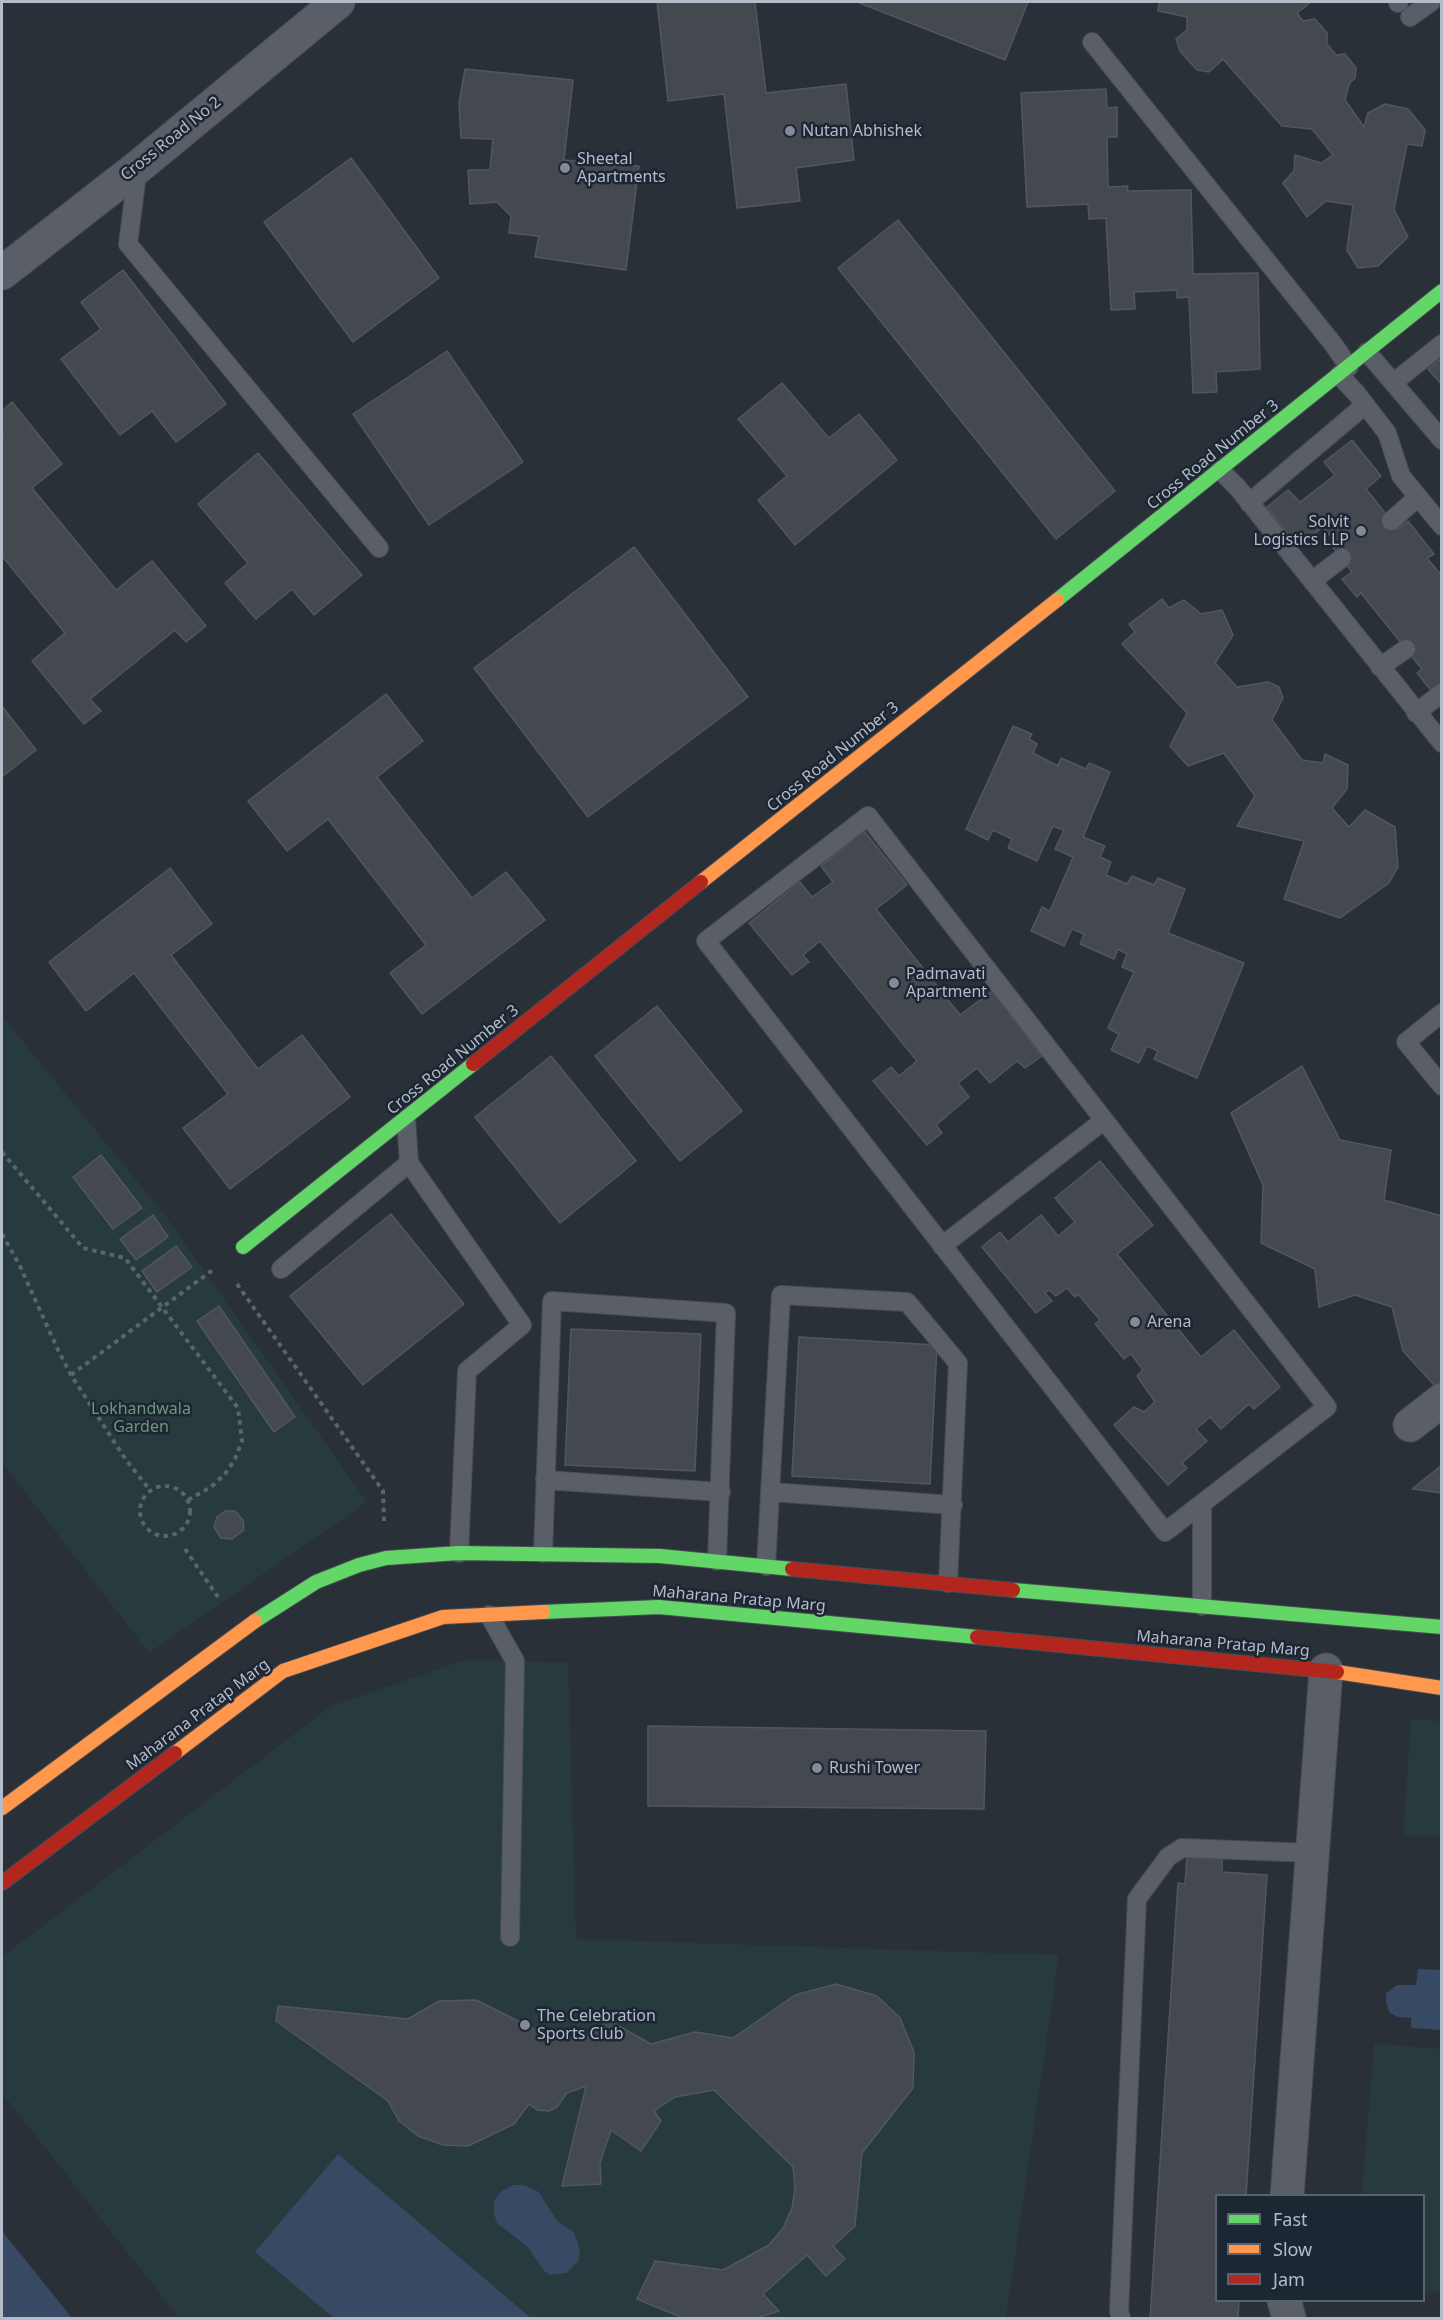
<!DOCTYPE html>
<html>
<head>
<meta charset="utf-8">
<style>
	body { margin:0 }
	#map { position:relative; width:1443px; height:2320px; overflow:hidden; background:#2a3038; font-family:"Noto Sans",sans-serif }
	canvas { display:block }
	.frame { position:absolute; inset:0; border:3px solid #b4bcc9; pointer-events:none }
	.legend { position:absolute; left:1215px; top:2194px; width:210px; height:108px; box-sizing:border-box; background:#1d2633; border:2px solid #59626f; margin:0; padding:8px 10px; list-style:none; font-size:18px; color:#b4bcc9 }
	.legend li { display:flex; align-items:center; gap:12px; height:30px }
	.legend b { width:30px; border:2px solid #59626f }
</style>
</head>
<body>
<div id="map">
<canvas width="1443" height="2320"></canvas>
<div class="frame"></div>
<ul class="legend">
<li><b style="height:8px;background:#63d668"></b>Fast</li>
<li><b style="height:8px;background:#ff974d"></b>Slow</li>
<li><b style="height:8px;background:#b3261e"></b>Jam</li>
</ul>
</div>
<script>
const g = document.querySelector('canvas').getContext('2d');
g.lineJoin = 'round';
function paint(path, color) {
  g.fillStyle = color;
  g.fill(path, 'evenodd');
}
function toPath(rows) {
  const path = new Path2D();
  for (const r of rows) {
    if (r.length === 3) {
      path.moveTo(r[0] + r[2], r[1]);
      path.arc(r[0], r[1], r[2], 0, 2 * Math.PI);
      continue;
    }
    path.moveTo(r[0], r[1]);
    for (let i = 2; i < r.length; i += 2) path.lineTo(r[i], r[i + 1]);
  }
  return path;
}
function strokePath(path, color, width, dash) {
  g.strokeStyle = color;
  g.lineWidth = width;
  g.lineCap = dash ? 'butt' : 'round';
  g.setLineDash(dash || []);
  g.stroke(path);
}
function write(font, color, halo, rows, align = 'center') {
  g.font = font + ' "Noto Sans",sans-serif';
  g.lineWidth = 5;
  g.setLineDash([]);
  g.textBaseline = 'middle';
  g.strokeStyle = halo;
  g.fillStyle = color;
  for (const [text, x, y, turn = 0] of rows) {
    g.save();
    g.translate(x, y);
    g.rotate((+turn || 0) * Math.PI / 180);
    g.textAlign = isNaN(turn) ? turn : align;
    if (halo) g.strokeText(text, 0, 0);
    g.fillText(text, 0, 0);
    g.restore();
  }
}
const green = toPath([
	[2,1016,164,1214,367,1502,149,1653,2,1462],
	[467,1659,568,1663,576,1939,1059,1955,1006,2318,179,2318,2,2093,2,1957,331,1706],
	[1411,1719,1441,1721,1441,1837,1403,1835],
	[1374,2043,1441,2049,1441,2292,1424,2291,1424,2196,1362,2195]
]);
const water = toPath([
	[1418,1969,1441,1970,1441,2030,1411,2028,1411,2018,1398,2017,1390,2013,1386,2002,1386,1993,1397,1985,1416,1985],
	[338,2154,531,2318,334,2318,255,2252],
	[513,2185,524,2185,539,2192,557,2221,574,2232,580,2250,578,2261,567,2273,550,2275,544,2271,528,2247,497,2223,494,2213,494,2201,501,2191],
	[2,2231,72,2318,2,2318]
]);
const building = toPath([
	[657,2,755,2,766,93,846,84,854,160,796,168,800,201,737,208,724,94,668,101,657,2],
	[857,2,1028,2,1005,60,857,2],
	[1159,2,1311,2,1297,13,1303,21,1315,19,1327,33,1327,44,1336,55,1345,54,1356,68,1355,78,1349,84,1345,100,1364,127,1368,113,1385,104,1408,109,1425,130,1422,146,1407,144,1394,209,1408,237,1378,266,1358,268,1347,250,1353,205,1326,201,1307,217,1283,183,1294,171,1295,155,1321,163,1333,155,1312,129,1282,126,1223,59,1209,72,1197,70,1180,51,1176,39,1187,30,1187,17,1158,11,1159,2],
	[465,69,573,80,564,160,639,166,626,270,535,257,539,236,509,233,511,216,497,202,470,204,468,170,490,170,493,139,461,138,459,104,465,69],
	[1106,89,1107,108,1117,107,1117,137,1107,137,1108,187,1128,186,1127,191,1191,190,1193,274,1258,273,1260,369,1216,372,1217,392,1193,393,1189,297,1177,298,1177,290,1134,292,1135,309,1111,310,1106,218,1089,219,1088,204,1027,207,1021,93,1106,89],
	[351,158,439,278,353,342,264,222,351,158],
	[898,220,1115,491,1056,539,838,268,898,220],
	[123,270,226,404,176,442,152,411,120,435,61,359,101,329,81,302,123,270],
	[447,351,523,462,429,525,353,414,447,351],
	[1442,358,1442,385,1428,369,1442,358],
	[782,383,829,438,859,414,897,460,795,545,758,500,787,476,738,419,782,383],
	[12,402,62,464,32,488,116,590,152,561,206,626,186,642,175,630,90,699,101,711,84,724,32,661,65,633,2,556,2,437,4,435,2,431,2,411,12,402],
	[1352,440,1381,476,1366,489,1398,529,1408,521,1434,554,1427,558,1442,576,1442,704,1417,673,1422,669,1361,593,1357,597,1342,579,1352,572,1332,546,1336,543,1323,527,1298,547,1267,507,1288,490,1300,502,1313,492,1335,475,1324,462,1352,440],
	[258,453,362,575,314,615,292,589,256,619,225,583,248,563,198,504,258,453],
	[634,547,748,697,588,817,474,668,634,547],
	[1162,599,1169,608,1184,600,1201,614,1222,610,1233,635,1215,663,1237,687,1268,682,1279,687,1283,698,1272,720,1302,760,1323,763,1325,754,1348,765,1347,789,1332,808,1349,827,1365,810,1395,827,1398,867,1389,883,1340,918,1284,899,1304,841,1237,826,1255,796,1224,753,1188,766,1170,746,1187,713,1122,644,1135,632,1129,624,1162,599],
	[386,694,423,741,377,777,472,898,506,872,545,920,422,1014,390,973,426,945,328,819,287,851,248,801,386,694],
	[2,706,36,750,2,777,2,706],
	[1013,726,1032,734,1029,739,1037,744,1033,753,1058,766,1061,758,1086,769,1089,763,1110,772,1083,837,1105,846,1100,857,1111,862,1106,875,1127,884,1132,876,1154,885,1158,878,1185,889,1168,933,1244,963,1197,1078,1154,1059,1158,1051,1147,1046,1139,1063,1111,1050,1119,1034,1108,1028,1134,972,1122,967,1127,954,1118,949,1114,959,1080,944,1084,934,1072,929,1064,946,1031,931,1042,907,1050,911,1073,857,1055,849,1064,830,1053,826,1037,861,1008,848,1012,839,993,830,988,840,966,829,1013,726],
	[864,831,907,885,876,909,960,1015,992,991,1042,1056,1025,1068,1017,1061,990,1083,977,1068,958,1083,969,1097,936,1125,942,1133,927,1145,873,1081,891,1067,899,1076,917,1061,820,941,803,955,809,962,792,975,749,923,800,882,812,897,833,882,821,866,864,831],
	[170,868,212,924,171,955,258,1069,302,1035,350,1097,230,1189,183,1128,228,1094,134,973,86,1011,49,962,170,868],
	[657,1006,742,1111,680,1161,595,1056,657,1006],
	[551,1056,636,1161,560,1223,475,1117,551,1056],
	[1302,1066,1340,1140,1391,1150,1384,1200,1442,1216,1442,1380,1435,1386,1403,1351,1392,1307,1355,1295,1319,1307,1315,1269,1261,1243,1263,1185,1231,1113,1302,1066],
	[101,1155,142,1208,113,1229,73,1177,101,1155],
	[1100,1161,1153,1225,1117,1254,1201,1357,1234,1330,1280,1387,1254,1409,1249,1404,1221,1429,1210,1417,1196,1429,1207,1441,1182,1463,1187,1468,1168,1485,1114,1425,1134,1407,1144,1412,1155,1402,1137,1376,1143,1370,1131,1354,1124,1359,1095,1324,1100,1320,1078,1294,1075,1297,1067,1288,1056,1296,1049,1290,1045,1293,1052,1301,1036,1313,982,1247,1000,1232,1008,1242,1041,1215,1058,1236,1075,1222,1055,1198,1100,1161],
	[391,1214,464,1304,363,1385,290,1296,391,1214],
	[153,1215,168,1237,136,1260,120,1239,153,1215],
	[176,1246,192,1267,157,1292,142,1271,176,1246],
	[219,1306,295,1417,274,1432,197,1321,219,1306],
	[571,1329,701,1334,695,1471,565,1465,571,1329],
	[799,1337,937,1345,930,1484,792,1476,799,1337],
	[1442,1465,1442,1493,1412,1489,1442,1465],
	[225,1511,235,1511,243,1520,244,1530,232,1539,221,1538,214,1527,217,1517,225,1511],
	[648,1726,986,1731,984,1809,648,1806,648,1726],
	[1187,1856,1222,1858,1222,1872,1267,1875,1246,2196,1216,2196,1216,2300,1239,2300,1238,2318,1150,2318,1178,1883,1185,1884,1187,1856],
	[836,1984,877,1996,900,2018,914,2052,913,2088,862,2153,855,2226,833,2246,845,2259,826,2276,807,2255,763,2294,779,2311,757,2318,683,2318,637,2299,655,2261,723,2270,769,2245,783,2228,792,2208,795,2188,793,2167,714,2090,675,2097,654,2111,661,2121,641,2151,611,2130,600,2163,601,2184,562,2186,586,2086,567,2093,557,2107,549,2111,537,2110,529,2104,514,2124,468,2146,443,2145,418,2136,399,2121,388,2101,276,2021,278,2006,408,2019,439,2001,476,2000,550,2037,585,2039,608,2020,651,2044,695,2032,733,2038,795,1995,836,1984]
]);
const path = toPath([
	[2,1152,83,1248,125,1258,238,1408,242,1441,235,1459,225,1474,211,1487,188,1500],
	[2,1234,19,1264,58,1350,71,1375,126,1460,150,1490],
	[237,1284,383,1491,384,1521],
	[71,1375,214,1269],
	[165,1511,25],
	[185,1549,220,1600]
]);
const lane = toPath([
	[1398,3,1399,2],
	[1410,17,1431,2],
	[1092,42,1333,344,1349,367],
	[138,167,128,244,379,548],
	[1367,352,1442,440],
	[1339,375,1357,394,1387,433,1401,476,1442,526],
	[1394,382,1442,344],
	[1220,470,1238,488,1442,743],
	[1249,503,1365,405],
	[1391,521,1418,497],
	[1312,581,1342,558],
	[1380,667,1406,649],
	[1416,713,1442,693],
	[868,816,1327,1407,1165,1532,706,941,868,816],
	[1442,1013,1406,1042,1442,1086],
	[409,1163,522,1325,467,1371,459,1553],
	[942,1246,1103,1121],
	[281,1269,409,1163,406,1118],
	[545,1480,721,1492],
	[771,1492,953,1505],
	[543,1553,552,1301,726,1313,717,1561],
	[766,1566,781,1295,907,1302,958,1363,948,1583],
	[1202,1606,1202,1503],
	[489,1615,515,1661,510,1937],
	[1121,2318,1119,2311,1137,1899,1168,1857,1182,1848,1312,1853]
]);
const street = toPath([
	[2,273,138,167,338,2],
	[1410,1425,1442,1400],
	[1287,2196,1326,1670],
	[1284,2300,1289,2318]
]);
const fast = toPath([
	[1057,600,1442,291],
	[243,1247,473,1064],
	[1013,1590,1442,1627],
	[543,1612,659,1607,977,1637],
	[255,1621,316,1582,359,1565,386,1558,459,1553,660,1556,792,1569]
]);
const slow = toPath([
	[701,882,1057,600],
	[1337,1672,1442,1688],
	[175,1753,283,1671,443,1617,543,1612],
	[2,1808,255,1621]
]);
const jam = toPath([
	[473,1064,701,882],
	[792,1569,1013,1590],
	[977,1637,1337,1672],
	[2,1883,175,1753]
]);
const markers = [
	[790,131,6,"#848b96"],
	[565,168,6,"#848b96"],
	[1361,531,6,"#848b96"],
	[894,983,6,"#848b96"],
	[1135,1322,6,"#848b96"],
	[817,1768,6,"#848b96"],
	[525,2025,6,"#848b96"]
];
const poiNames = [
	["Nutan Abhishek",802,131],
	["Sheetal",577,159],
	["Apartments",577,177],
	["Solvit",1349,522,"right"],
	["Logistics LLP",1349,540,"right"],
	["Padmavati",906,974],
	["Apartment",906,992],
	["Arena",1147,1322],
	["Rushi Tower",829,1768],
	["The Celebration",537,2016],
	["Sports Club",537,2034]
];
const streetNames = [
	["Cross Road No 2",171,139,-39],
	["Cross Road Number 3",1213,455,-39],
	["Cross Road Number 3",833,757,-39],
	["Cross Road Number 3",453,1060,-39],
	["Maharana Pratap Marg",739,1599,5],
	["Maharana Pratap Marg",1223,1644,5],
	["Maharana Pratap Marg",198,1715,-37]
];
const parkNames = [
	["Lokhandwala",141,1409],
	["Garden",141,1427]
];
paint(green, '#273a3e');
paint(water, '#384963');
paint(building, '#444950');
strokePath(building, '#52575f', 1.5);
strokePath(lane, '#484c53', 20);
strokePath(street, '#484c53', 35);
strokePath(fast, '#484c53', 16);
strokePath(slow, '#484c53', 16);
strokePath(jam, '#484c53', 16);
strokePath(path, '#5d636a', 4, [4.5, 4.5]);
strokePath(lane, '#5a5e66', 18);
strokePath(street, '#5a5e66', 33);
strokePath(fast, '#63d668', 14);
strokePath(slow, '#ff974d', 14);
strokePath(jam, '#b3261e', 14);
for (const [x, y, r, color] of markers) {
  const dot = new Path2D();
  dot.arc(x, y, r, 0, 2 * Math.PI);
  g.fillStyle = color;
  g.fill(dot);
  strokePath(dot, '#1d2633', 2);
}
write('16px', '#b4bcc9', '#1d2633', poiNames, 'left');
write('16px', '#b4bcc9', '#1d2633', streetNames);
write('16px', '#6b9a76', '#1d2633', parkNames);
</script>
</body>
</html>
